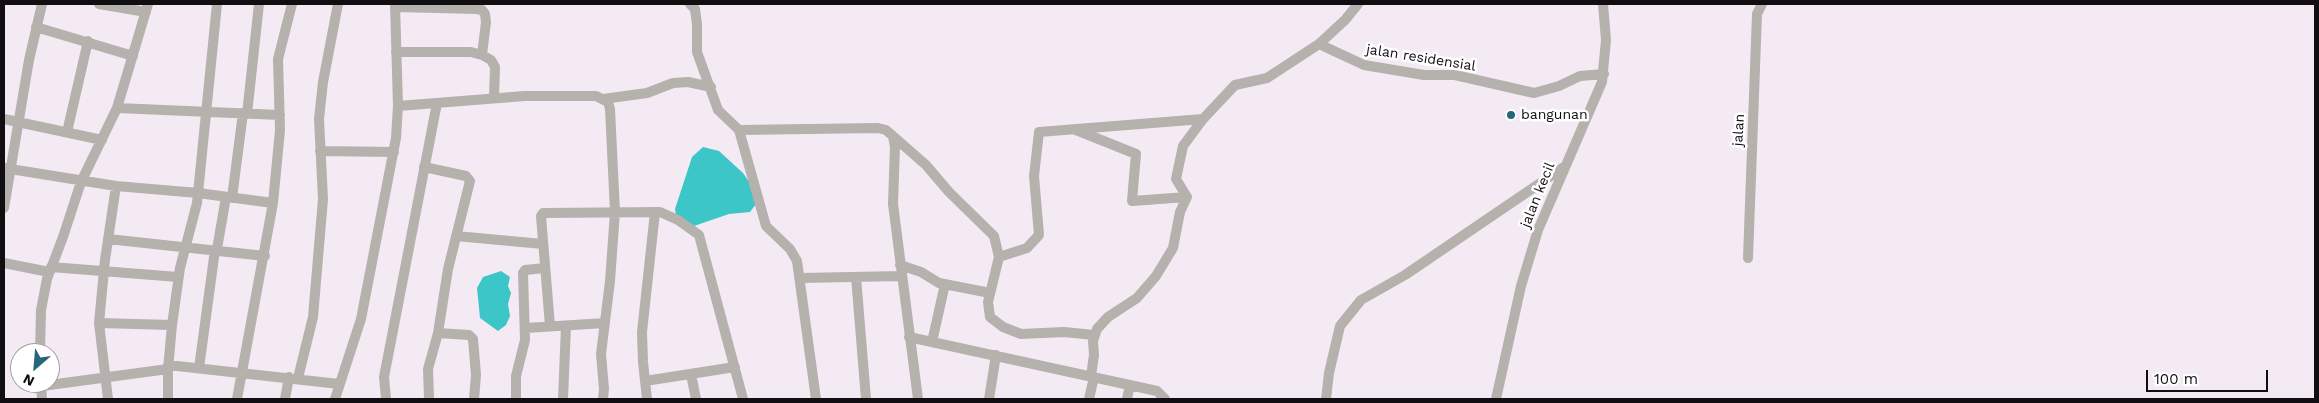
<!DOCTYPE html>
<html>
<head>
<meta charset="utf-8">
<style>
	body { margin:0 }
	#map { position:relative; width:2319px; height:403px; overflow:hidden; background:#f4eaf4; font-family:"Work Sans",sans-serif }
	canvas { display:block }
	.frame { position:absolute; inset:0; border:5px solid #110e11; pointer-events:none }
	.north { position:absolute; left:10px; top:343px; width:50px; height:50px; box-sizing:border-box; background:#fff; border:1px solid #a09fa0; border-radius:50%; rotate:207deg; font-size:14px; font-weight:700; line-height:20px; text-align:center; color:#110e11 }
	.north::after { content:''; display:block; margin:auto; width:18px; height:22px; background:#25677a; clip-path:polygon(50% 0,100% 100%,50% 72%,0 100%) }
	.scale { position:absolute; left:2146px; top:370px; width:122px; height:22px; box-sizing:border-box; border:2px solid #110e11; border-top:0; padding-left:6px; font-size:15px; line-height:18px; white-space:nowrap; color:#110e11; -webkit-text-stroke:4px #fff; paint-order:stroke }
</style>
</head>
<body>
<div id="map">
<canvas width="2319" height="403"></canvas>
<div class="frame"></div>
<div class="north">N</div>
<div class="scale">100 m</div>
</div>
<script>
const g = document.querySelector('canvas').getContext('2d');
g.lineJoin = 'round';
function paint(path, color) {
  g.fillStyle = color;
  g.fill(path, 'evenodd');
}
function toPath(rows) {
  const path = new Path2D();
  for (const r of rows) {
    path.moveTo(r[0], r[1]);
    for (let i = 2; i < r.length; i += 2) path.lineTo(r[i], r[i + 1]);
  }
  return path;
}
function strokePath(path, color, width, dash) {
  g.strokeStyle = color;
  g.lineWidth = width;
  g.lineCap = dash ? 'butt' : 'round';
  g.setLineDash(dash || []);
  g.stroke(path);
}
function write(font, color, halo, rows, align = 'center') {
  g.font = font + ' "Work Sans",sans-serif';
  g.lineWidth = 5;
  g.setLineDash([]);
  g.textBaseline = 'middle';
  g.strokeStyle = halo;
  g.fillStyle = color;
  for (const [text, x, y, turn = 0] of rows) {
    g.save();
    g.translate(x, y);
    g.rotate((+turn || 0) * Math.PI / 180);
    g.textAlign = isNaN(turn) ? turn : align;
    if (halo) g.strokeText(text, 0, 0);
    g.fillText(text, 0, 0);
    g.restore();
  }
}
const water = toPath([
	[703,147,719,151,743,173,752,186,756,204,750,212,729,214,694,226,676,216,675,209,692,157],
	[501,271,510,277,508,286,511,293,508,304,510,316,506,325,498,331,480,318,477,288,483,277]
]);
const minor = toPath([
	[99,4,146,12],
	[690,4,695,9,697,24,697,52,718,110,739,130,766,226,790,249,797,261,816,399],
	[395,7,477,9,482,10,485,14,486,22,482,55],
	[36,27,133,56],
	[1319,44,1364,65,1424,75,1455,75,1534,93,1559,86,1580,76,1604,74],
	[396,52,471,52,482,55,491,60,495,67,494,98],
	[603,99,647,93,673,83,688,82,711,87],
	[398,106,525,96,596,96,608,102,610,109,615,212,610,281,601,354,604,389,603,399],
	[117,108,280,115],
	[247,114,259,4],
	[4,119,102,140],
	[739,130,878,128,886,130,926,165,949,192,994,236,999,257,988,302,990,317,1003,327,1021,334,1064,332,1094,335],
	[1076,130,1136,154,1132,201,1187,197],
	[67,132,88,41],
	[893,136,895,147,893,204,918,399],
	[320,151,394,152],
	[424,167,466,176,470,181,448,269,438,333,428,369,429,399],
	[4,168,116,186,198,193,273,203],
	[232,198,243,113],
	[4,208,29,60,42,4],
	[456,236,543,244],
	[108,239,265,256],
	[217,249,226,197],
	[999,257,1027,248,1039,235,1034,176,1039,132,1203,119],
	[1748,258,1757,14,1762,4],
	[4,263,49,272],
	[900,265,921,272,939,283,990,293],
	[51,267,178,277],
	[856,277,866,399],
	[801,278,901,276],
	[99,323,172,325],
	[550,326,541,216,543,213,660,212,678,220,699,235,743,399],
	[526,328,605,323],
	[438,333,469,335,473,339,476,375,474,399],
	[909,337,1157,391,1165,399],
	[932,342,945,284],
	[40,353,41,310,47,279,63,237,81,182,117,108,148,4],
	[168,365,339,384],
	[199,368,215,250],
	[691,374,696,399],
	[1091,376,1094,355,1093,341,1097,329,1108,317,1137,298,1156,276,1173,248,1180,212,1187,197,1176,179,1183,146,1203,119,1235,85,1267,78,1319,44,1345,20,1358,4],
	[298,378,313,317,323,199,319,119,323,82,338,4],
	[645,381,735,367],
	[41,383,42,399],
	[42,386,168,369],
	[108,399,99,323,105,260,116,186],
	[168,399,168,369,172,325,180,268,197,203,217,4],
	[237,399,273,203,280,130,278,59,292,4],
	[285,399,289,377],
	[335,399,361,319,396,138,398,106,395,4],
	[386,399,384,377,437,103],
	[516,399,516,376,525,340,523,273,525,270,545,268],
	[563,399,566,326],
	[647,399,643,362,642,332,655,212],
	[989,399,996,355],
	[1089,399,1094,377],
	[1127,399,1130,385],
	[1326,399,1329,373,1340,326,1361,300,1405,275,1564,167],
	[1496,399,1521,286,1538,230,1602,82,1606,40,1603,4]
]);
const markers = [
	[1511,115,5,"#25677a"]
];
const streetNames = [
	["jalan residensial",1421,58,9],
	["jalan",1739,130,-86],
	["jalan kecil",1538,195,-68]
];
const poiNames = [
	["bangunan",1521,115]
];
paint(water, '#3cc6c8');
strokePath(minor, '#b5b1ac', 10);
for (const [x, y, r, color] of markers) {
  const dot = new Path2D();
  dot.arc(x, y, r, 0, 2 * Math.PI);
  g.fillStyle = color;
  g.fill(dot);
  strokePath(dot, '#fff', 2);
}
write('14px', '#110e11', '#fff', streetNames);
write('14px', '#110e11', '#fff', poiNames, 'left');
</script>
</body>
</html>
